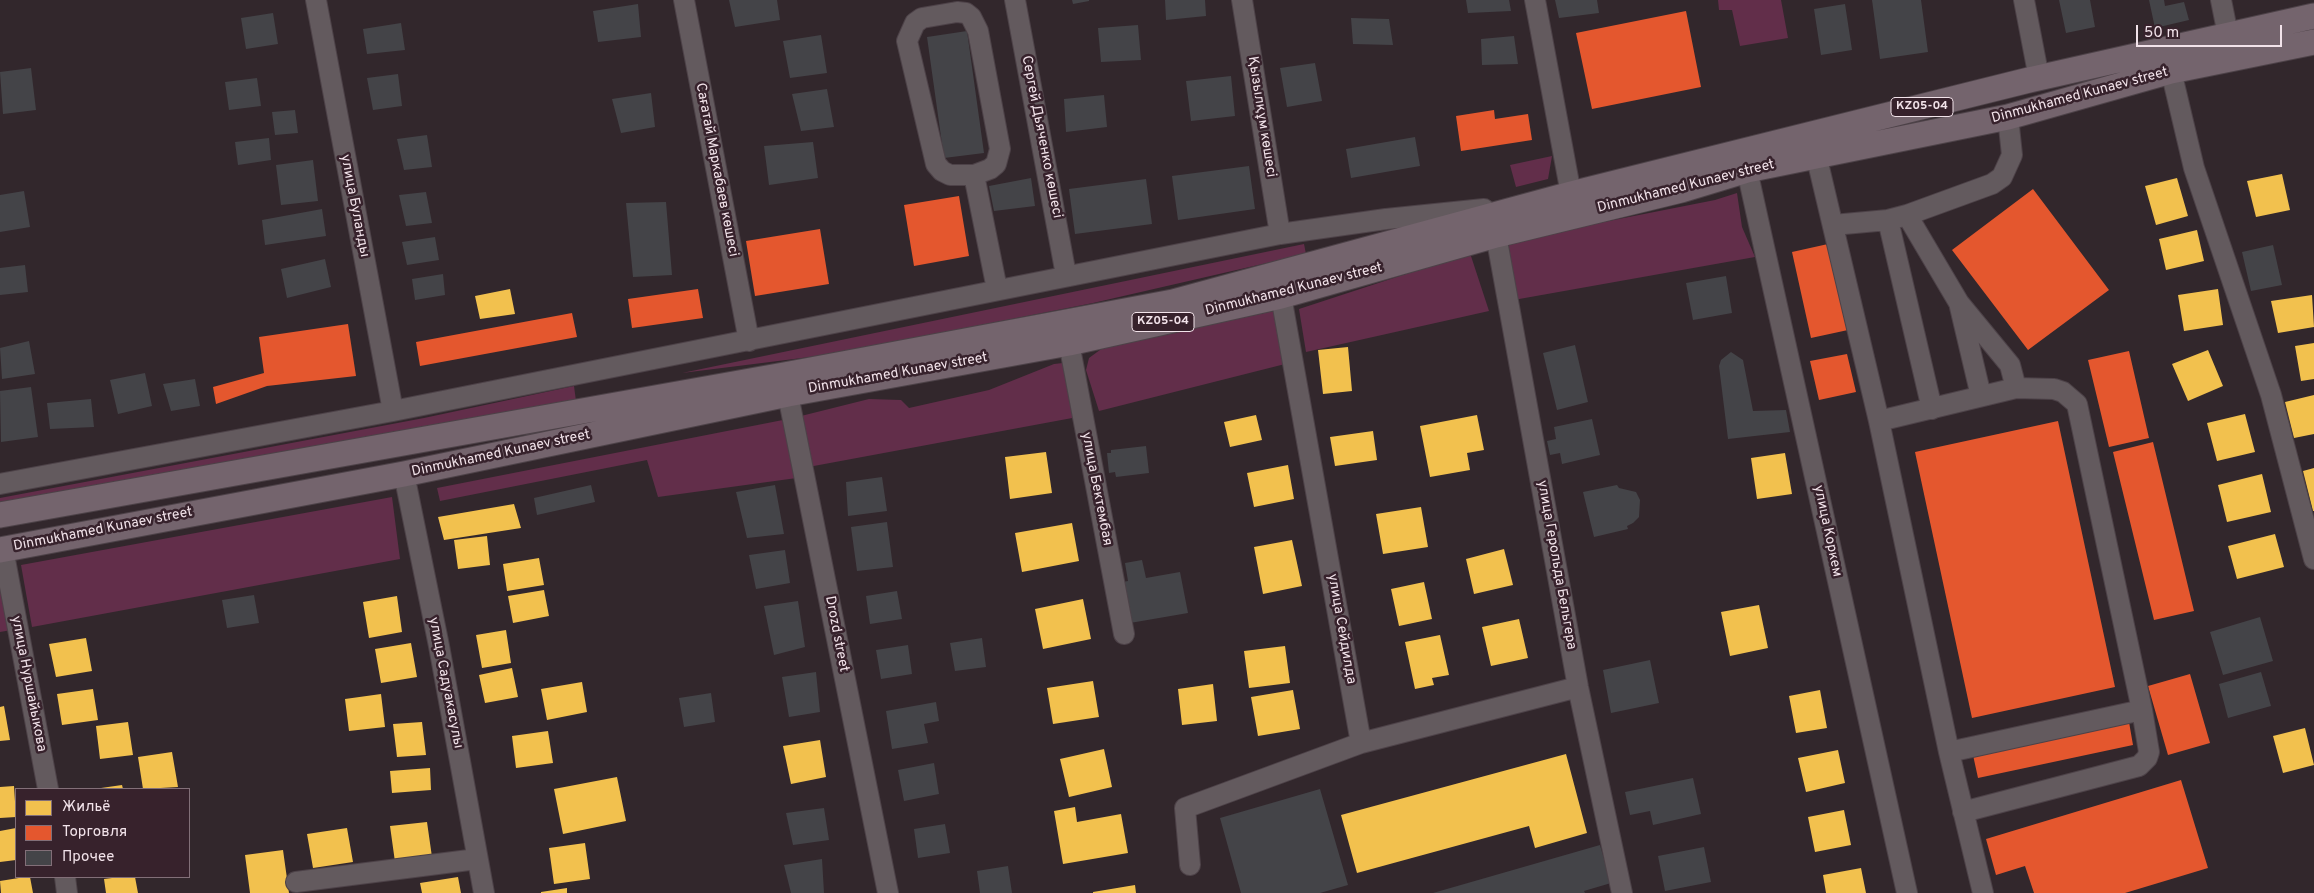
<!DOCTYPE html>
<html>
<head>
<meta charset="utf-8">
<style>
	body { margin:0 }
	#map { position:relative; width:2314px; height:893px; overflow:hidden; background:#32272c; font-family:Overpass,sans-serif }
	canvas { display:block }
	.legend { position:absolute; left:15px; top:788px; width:175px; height:90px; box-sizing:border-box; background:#37222c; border:1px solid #826f78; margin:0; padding:6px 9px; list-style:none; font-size:15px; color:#f2e3ea }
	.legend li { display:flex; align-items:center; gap:10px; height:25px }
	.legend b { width:25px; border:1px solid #826f78 }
	.scale { position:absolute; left:2136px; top:25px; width:146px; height:22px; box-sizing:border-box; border:2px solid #f2e3ea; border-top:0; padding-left:6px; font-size:15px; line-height:18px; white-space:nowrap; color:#f2e3ea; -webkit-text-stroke:4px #37222c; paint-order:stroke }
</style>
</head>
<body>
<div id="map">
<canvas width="2314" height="893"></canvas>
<ul class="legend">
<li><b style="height:14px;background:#f2c14e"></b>Жильё</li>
<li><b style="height:14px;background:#e4572e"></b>Торговля</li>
<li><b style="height:14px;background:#444448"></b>Прочее</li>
</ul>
<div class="scale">50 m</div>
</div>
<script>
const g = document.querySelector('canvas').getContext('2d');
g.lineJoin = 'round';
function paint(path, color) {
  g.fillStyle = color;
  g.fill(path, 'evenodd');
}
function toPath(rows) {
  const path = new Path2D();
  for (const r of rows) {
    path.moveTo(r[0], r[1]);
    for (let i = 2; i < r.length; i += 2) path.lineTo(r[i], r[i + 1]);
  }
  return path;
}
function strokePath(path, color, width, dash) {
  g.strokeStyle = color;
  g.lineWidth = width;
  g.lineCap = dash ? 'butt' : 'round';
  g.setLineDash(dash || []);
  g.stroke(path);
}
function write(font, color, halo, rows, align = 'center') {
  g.font = font + ' Overpass,sans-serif';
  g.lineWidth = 5;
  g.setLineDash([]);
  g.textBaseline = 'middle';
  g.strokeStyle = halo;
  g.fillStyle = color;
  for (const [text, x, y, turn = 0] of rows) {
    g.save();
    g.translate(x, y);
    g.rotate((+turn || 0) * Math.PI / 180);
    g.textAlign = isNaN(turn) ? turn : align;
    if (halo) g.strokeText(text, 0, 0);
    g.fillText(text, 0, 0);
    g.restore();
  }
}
const green = toPath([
	[1718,0,1781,0,1788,38,1740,46,1732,10,1719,10],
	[1552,156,1548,179,1516,187,1510,165],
	[1737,193,1742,227,1755,257,1508,301,1497,243,1715,200],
	[1304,244,1306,254,1093,303,834,354,682,373],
	[1470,253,1489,311,1306,352,1299,309],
	[1283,309,1293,362,1099,411,1086,370,1089,358,1104,347],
	[1072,362,1083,416,803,468,804,477,658,497,647,460,440,501,437,488,793,418,869,399,901,400,909,408,989,390,1054,364],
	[574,386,576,401,0,508,0,498,424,418],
	[392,497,400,559,32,627,21,565],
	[10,591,17,629,0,632,0,592]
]);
const homes = toPath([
	[2282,174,2290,210,2256,217,2247,181],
	[2177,178,2188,216,2156,225,2145,186],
	[2197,230,2204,261,2166,270,2159,239],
	[510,289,515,314,480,319,475,296],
	[2218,289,2223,325,2184,331,2178,295],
	[2312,295,2314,327,2278,333,2271,301],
	[2314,343,2314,379,2301,381,2295,346],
	[1348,347,1352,391,1323,394,1318,350],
	[2208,350,2223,386,2188,401,2172,364],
	[2314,395,2314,434,2294,438,2285,402],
	[2245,414,2255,452,2217,461,2207,423],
	[1256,415,1262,440,1230,447,1224,422],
	[1477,415,1484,450,1467,453,1470,470,1430,477,1420,426],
	[1373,431,1377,460,1335,466,1330,437],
	[1046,452,1052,493,1010,499,1005,457],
	[1785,453,1792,494,1757,499,1751,458],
	[1288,465,1294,499,1254,507,1247,473],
	[2314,468,2314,511,2313,511,2303,471],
	[2262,474,2271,512,2227,522,2218,485],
	[514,504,521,528,444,540,438,517],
	[1421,507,1428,547,1383,554,1376,514],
	[1072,523,1079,561,1022,572,1015,533],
	[2275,534,2284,567,2237,579,2228,546],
	[487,536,490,565,458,569,454,540],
	[1292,540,1302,586,1263,594,1254,547],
	[1504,549,1513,585,1474,594,1466,559],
	[539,558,544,585,507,591,503,564],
	[1424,582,1432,619,1399,626,1391,589],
	[544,590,549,616,513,623,508,596],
	[397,596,402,632,369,638,363,602],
	[1083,599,1091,639,1043,649,1035,609],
	[1759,605,1768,648,1730,656,1721,612],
	[1519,619,1528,658,1491,666,1482,627],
	[506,630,511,663,482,668,476,635],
	[1440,635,1449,675,1432,678,1434,685,1415,689,1405,642],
	[86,638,92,671,56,677,49,644],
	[411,643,417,677,381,683,375,649],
	[1285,646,1290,683,1249,688,1244,651],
	[512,668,518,697,485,703,479,675],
	[1093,681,1099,717,1053,724,1047,688],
	[582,682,587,712,547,720,541,689],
	[1213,684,1217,721,1182,725,1178,689],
	[93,689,98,720,62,725,57,694],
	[1293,690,1300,729,1258,736,1251,697],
	[1820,690,1827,728,1796,733,1789,696],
	[381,694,385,727,349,731,345,699],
	[4,706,10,740,0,741,0,707],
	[128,722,133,755,100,759,96,726],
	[422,722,426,755,397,757,393,724],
	[2305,728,2314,765,2283,773,2273,736],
	[548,731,553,763,516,768,512,736],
	[820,740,826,777,791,784,783,746],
	[1104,749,1112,787,1069,797,1060,759],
	[1838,750,1845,783,1806,792,1798,758],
	[172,752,178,787,143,789,138,757],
	[1566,754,1587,833,1535,848,1529,826,1357,873,1341,815],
	[430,768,431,790,392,793,390,771],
	[617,777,626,821,563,834,554,789],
	[122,785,123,789,101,789,101,788],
	[14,786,16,817,0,818,0,787],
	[1075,807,1077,822,1121,814,1128,853,1063,864,1054,811],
	[1844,810,1851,845,1815,852,1808,817],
	[427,822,432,857,395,862,390,826],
	[16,828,16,860,0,862,0,831],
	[347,828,353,862,313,868,307,834],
	[585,843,590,879,554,884,549,848],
	[283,850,289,893,250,893,245,855],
	[1861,868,1866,893,1826,893,1823,875],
	[25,877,30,877,33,893,1,893,0,881],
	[120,877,135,877,138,893,106,893,104,879],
	[458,877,461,893,422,893,420,883],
	[1135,885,1136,893,1093,893,1093,892],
	[567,888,567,893,541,893,541,892]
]);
const shops = toPath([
	[1686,11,1701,87,1592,109,1576,33],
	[1494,110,1495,119,1528,114,1532,140,1461,151,1456,116],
	[2033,189,2109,290,2028,350,1952,250],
	[959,196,969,256,914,266,904,205],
	[820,229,829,284,755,296,746,241],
	[1828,244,1848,330,1811,338,1792,252],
	[698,289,703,318,632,328,628,299],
	[572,313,577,337,420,366,416,342],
	[348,324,356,376,267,386,216,404,213,387,264,373,259,337],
	[2129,351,2149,438,2109,447,2088,360],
	[1847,354,1856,392,1819,400,1810,361],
	[2058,421,2115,687,1972,718,1915,452],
	[2153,442,2194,611,2154,620,2113,452],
	[2190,674,2210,743,2168,755,2148,686],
	[2129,722,2133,745,1978,778,1973,755],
	[2181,780,2208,868,2125,893,2034,893,2025,866,1996,875,1986,839]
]);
const building = toPath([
	[729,0,777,0,780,20,735,27],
	[1072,0,1089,0,1089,1,1073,4],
	[1165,0,1205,0,1206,16,1166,20],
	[1466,0,1509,0,1511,11,1468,13],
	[1555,0,1597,0,1599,13,1559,18],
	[1872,0,1921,0,1928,52,1880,59],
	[2059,0,2090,0,2095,27,2066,33],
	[2149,0,2164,0,2165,6,2184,2,2189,20,2155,28],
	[638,4,641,37,598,42,593,11],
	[1845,4,1852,50,1821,55,1814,9],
	[273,13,278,44,246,49,241,18],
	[1351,18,1389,19,1393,45,1353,44],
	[401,23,405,50,367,54,363,29],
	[1138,25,1141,60,1101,62,1098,28],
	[967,31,984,153,944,158,927,37],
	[821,35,827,73,790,78,783,41],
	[1514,36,1518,64,1482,65,1481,39],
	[1315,63,1322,101,1287,107,1280,68],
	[31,68,36,110,3,114,0,72],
	[398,74,402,106,373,110,367,78],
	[1231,76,1235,116,1191,121,1186,81],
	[257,78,261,106,229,110,225,82],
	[827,89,834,127,801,131,792,94],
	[651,93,655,127,621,133,612,99],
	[1104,95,1107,127,1066,132,1064,99],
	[295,110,298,133,275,135,272,112],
	[427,135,432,167,404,170,397,139],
	[1415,137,1420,166,1351,178,1346,149],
	[269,138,271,160,238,165,235,142],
	[813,142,818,178,769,185,764,146],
	[313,160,318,201,281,205,276,165],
	[1249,166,1255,209,1178,220,1172,176],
	[1031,178,1035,206,994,211,989,186],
	[1146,179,1152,224,1075,234,1069,189],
	[24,191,30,227,0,232,0,195],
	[426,192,432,223,406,226,399,195],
	[666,202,672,275,633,277,626,203],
	[322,209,326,236,265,245,262,220],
	[435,237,439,260,407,265,402,242],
	[2273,245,2282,285,2251,291,2242,252],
	[325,259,331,287,287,298,281,269],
	[25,265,28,292,0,295,0,268],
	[443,274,445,295,415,300,412,279],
	[1726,276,1732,313,1693,320,1686,283],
	[29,341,35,374,2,379,0,348],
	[1575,345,1588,402,1557,410,1543,353],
	[1731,352,1743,360,1753,411,1786,410,1790,432,1728,439,1719,366,1721,360],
	[145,373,152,406,118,414,110,380],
	[195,379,200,406,171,411,163,384],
	[31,387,38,437,1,442,0,391],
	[91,399,94,427,50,429,47,403],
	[1592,419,1600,455,1562,464,1560,453,1550,455,1547,441,1556,439,1554,427],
	[1146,446,1149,473,1116,477,1115,472,1109,473,1107,453,1111,453,1111,450],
	[882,477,887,511,848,516,846,482],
	[591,485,595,502,537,515,534,498],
	[775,485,784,534,747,538,736,492],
	[1617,485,1619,488,1636,492,1640,500,1639,517,1633,523,1627,526,1628,529,1594,537,1583,492],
	[887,522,893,567,857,571,851,527],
	[785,550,790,583,756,589,749,555],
	[1142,560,1146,578,1180,572,1188,613,1130,623,1123,582,1128,581,1125,563],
	[897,591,902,619,870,624,866,596],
	[254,595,259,623,227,628,222,600],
	[798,601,805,647,774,655,764,606],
	[2260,617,2273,661,2223,675,2210,632],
	[982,638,986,667,955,671,950,643],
	[908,645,912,674,881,679,876,650],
	[1650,660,1659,703,1611,713,1603,670],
	[816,672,820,712,789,717,782,677],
	[2261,672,2271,706,2228,718,2219,684],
	[711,693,715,722,684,727,679,698],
	[936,702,939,721,924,724,928,743,892,749,886,711],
	[934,763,939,794,904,801,898,770],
	[1693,778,1701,814,1653,825,1650,811,1630,815,1625,792],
	[1320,789,1348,885,1320,893,1241,893,1220,818],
	[824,808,829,840,793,845,786,813],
	[945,824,950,853,918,858,914,829],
	[1600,845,1611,883,1584,891,1585,893,1433,893],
	[1704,847,1711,882,1665,891,1658,856],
	[822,859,824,893,791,893,784,865],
	[1008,866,1012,893,980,893,977,871]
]);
const minor = toPath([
	[316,0,393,411],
	[684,0,749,341],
	[1015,0,1066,275],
	[1242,0,1280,234],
	[1535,0,1571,194],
	[2024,0,2039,78],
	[2221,0,2228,35],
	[957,12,966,13,971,17,978,31,1000,149,996,164,990,169,974,175,950,175,942,171,936,164,907,41,915,23,922,18,957,12],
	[2171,71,2194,168,2271,395,2314,559],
	[1813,142,1879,421,2016,388,2010,365,1959,303,1907,215,1888,220,1833,225],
	[1747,170,1907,893],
	[974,175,997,289],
	[1907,215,1992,184,2002,177,2012,155,2008,117],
	[1888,220,1932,409],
	[1496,235,1578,687,1622,893],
	[1281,296,1361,743,1578,687],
	[1960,307,1981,396],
	[1069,343,1124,634],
	[785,380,888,893],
	[1879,421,1949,752,2142,710,2077,404,2063,392,2054,389,2016,388],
	[404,474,439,646,484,893],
	[0,484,393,411,1280,234,1386,219,1484,209],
	[3,549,48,789],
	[1949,752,1983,893],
	[1963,812,2139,766,2147,758,2149,752,2142,710],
	[1190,865,1185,808,1361,743],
	[65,877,67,893],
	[296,882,477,859]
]);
const major = toPath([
	[0,515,784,375,1173,302,1571,194,2029,80,2314,16],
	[0,550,404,474,788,394,1069,343,1281,296,1496,235,1681,190,1747,170,2008,117,2171,71,2314,42]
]);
const shields = [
	[1922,107,62],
	[1163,322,62]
];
const shieldNames = [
	["KZ05-04",1922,107],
	["KZ05-04",1163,322]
];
const streetNames = [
	["Dinmukhamed Kunaev street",2080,96,-15],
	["Қызылқұм көшесі",1261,117,81],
	["Сергей Дьяченко көшесі",1041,137,79],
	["Сағатай Маркабаев көшесі",716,170,79],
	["Dinmukhamed Kunaev street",1686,187,-14],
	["улица Буланды",354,206,79],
	["Dinmukhamed Kunaev street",1294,290,-14],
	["Dinmukhamed Kunaev street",898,374,-10],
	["Dinmukhamed Kunaev street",501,454,-12],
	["улица Бектембая",1096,489,79],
	["Dinmukhamed Kunaev street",103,530,-11],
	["улица Коркем",1827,531,78],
	["улица Герольда Бельгера",1556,565,80],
	["улица Сейдилда",1341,629,80],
	["Drozd street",836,634,79],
	["улица Садуакасулы",445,683,79],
	["улица Нуршайыкова",28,684,79]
];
paint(green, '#622e4a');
paint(homes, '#f2c14e');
paint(shops, '#e4572e');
paint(building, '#444448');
strokePath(minor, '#4d4248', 22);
strokePath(major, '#4d4248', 27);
strokePath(minor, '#635a5e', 20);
strokePath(major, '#74646d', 25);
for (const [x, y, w] of shields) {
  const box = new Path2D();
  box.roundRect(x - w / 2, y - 9.5, w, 19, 4);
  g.fillStyle = '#37222c';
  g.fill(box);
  strokePath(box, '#f2e3ea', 1);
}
write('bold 12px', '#f2e3ea', null, shieldNames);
write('14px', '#f2e3ea', '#37222c', streetNames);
</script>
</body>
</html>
